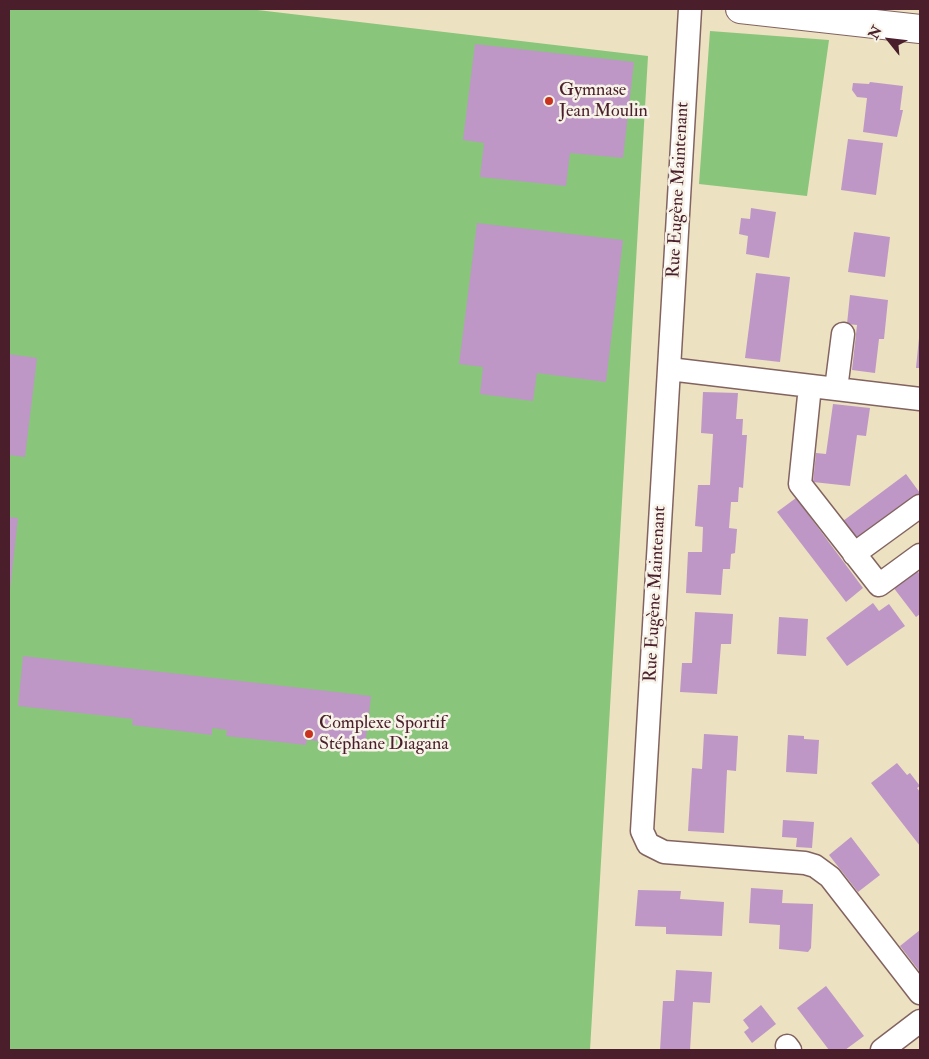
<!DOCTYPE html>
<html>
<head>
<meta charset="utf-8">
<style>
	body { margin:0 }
	#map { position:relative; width:929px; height:1059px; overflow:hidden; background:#ece1c1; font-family:"IM FELL Double Pica",serif }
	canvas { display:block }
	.frame { position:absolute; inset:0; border:10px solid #4a1f2b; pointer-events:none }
	.north { position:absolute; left:864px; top:15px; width:50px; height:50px; -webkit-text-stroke:4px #f7f3e8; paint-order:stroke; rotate:299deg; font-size:14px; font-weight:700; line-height:20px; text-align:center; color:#4a1f2b }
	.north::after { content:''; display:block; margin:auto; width:18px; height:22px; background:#4a1f2b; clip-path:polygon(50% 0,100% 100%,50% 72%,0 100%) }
</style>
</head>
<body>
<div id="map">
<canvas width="929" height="1059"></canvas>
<div class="frame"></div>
<div class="north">N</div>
</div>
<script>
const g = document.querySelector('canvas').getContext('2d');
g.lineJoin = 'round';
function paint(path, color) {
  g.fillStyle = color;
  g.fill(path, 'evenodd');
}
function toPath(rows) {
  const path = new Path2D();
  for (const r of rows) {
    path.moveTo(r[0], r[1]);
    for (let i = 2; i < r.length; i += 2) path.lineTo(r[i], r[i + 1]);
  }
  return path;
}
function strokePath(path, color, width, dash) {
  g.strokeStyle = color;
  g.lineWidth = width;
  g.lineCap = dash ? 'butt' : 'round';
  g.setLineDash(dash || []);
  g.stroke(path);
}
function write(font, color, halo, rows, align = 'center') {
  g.font = font + ' "IM FELL Double Pica",serif';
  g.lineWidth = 5;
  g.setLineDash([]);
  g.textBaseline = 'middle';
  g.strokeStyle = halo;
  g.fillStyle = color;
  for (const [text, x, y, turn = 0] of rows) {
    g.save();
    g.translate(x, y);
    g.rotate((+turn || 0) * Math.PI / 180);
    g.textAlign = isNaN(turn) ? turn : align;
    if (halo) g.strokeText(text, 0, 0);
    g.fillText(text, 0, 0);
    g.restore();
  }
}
const green = toPath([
	[9,9,249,9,648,56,590,1050,9,1050],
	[710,31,829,40,807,196,699,184]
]);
const building = toPath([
	[475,44,634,62,623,158,570,153,566,186,480,177,484,143,463,140],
	[870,82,903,86,900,110,903,110,897,137,863,132,867,98,857,97,852,90,853,83,869,84],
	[848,139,883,143,876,195,841,190],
	[751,208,776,212,769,258,746,254,748,236,739,234,741,218,750,219],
	[477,223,623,240,606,382,537,373,533,401,480,394,483,367,459,364],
	[854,232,890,237,885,277,848,272],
	[756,273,790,277,780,362,745,358],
	[850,295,888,300,884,339,879,339,875,373,852,370,857,325,847,324],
	[919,338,920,338,920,368,916,368],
	[9,354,37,358,25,457,9,455],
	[703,392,738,393,736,419,743,419,742,435,747,435,743,488,739,487,738,502,731,502,729,528,737,529,735,553,731,554,730,569,723,569,721,595,686,593,688,552,702,552,703,527,695,526,698,485,710,485,713,434,701,433],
	[833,404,870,408,866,436,857,435,850,486,813,482,816,453,826,454],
	[906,474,920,493,857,540,843,521],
	[796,498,863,588,846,602,777,512],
	[9,517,18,518,10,590,9,590],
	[917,570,920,575,920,614,916,617,893,587],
	[873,603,879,611,889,604,905,626,847,666,826,638],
	[695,612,733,614,731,644,721,644,717,694,680,692,682,663,692,663],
	[779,617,808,619,806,656,777,654],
	[23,656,371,696,368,723,338,719,337,727,367,730,365,746,307,740,306,745,226,736,227,730,212,728,212,735,132,725,133,719,18,706],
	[704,734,738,736,736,771,727,770,724,833,688,831,692,768,702,769],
	[788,735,804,736,804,739,819,740,817,774,786,772],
	[897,763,907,775,910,773,920,786,917,788,920,792,920,846,871,783],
	[783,820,814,822,812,848,796,847,797,838,782,837],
	[851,837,880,875,858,892,829,855],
	[751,888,783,890,782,903,813,904,811,948,808,952,779,949,780,925,749,923],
	[638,890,681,891,680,899,724,902,722,936,666,934,666,927,635,926],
	[920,930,920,972,900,946],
	[676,970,712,972,710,1003,693,1002,690,1050,660,1050,663,1001,674,1001],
	[826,986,864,1036,845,1050,829,1050,797,1008],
	[761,1005,776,1024,752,1043,744,1032,749,1028,743,1020]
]);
const minor = toPath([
	[690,9,642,831,648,844,664,852,805,863,815,866,830,877,920,993],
	[669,369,920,399],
	[810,386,800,484,879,585,920,555],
	[836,389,843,334],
	[854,554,920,506],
	[787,1046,790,1050],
	[882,1050,920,1021]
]);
const tertiary = toPath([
	[740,9,920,29]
]);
const markers = [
	[549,101,5,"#c8321e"],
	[309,734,5,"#c8321e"]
];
const poiNames = [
	["Gymnase",559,91],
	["Jean Moulin",559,112],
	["Complexe Sportif",319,724],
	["Stéphane Diagana",319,745]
];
const streetNames = [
	["Rue Eugène Maintenant",679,190,-87],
	["Rue Eugène Maintenant",656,594,-87]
];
paint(green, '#89c57b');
paint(building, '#be97c6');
strokePath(minor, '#836360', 25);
strokePath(tertiary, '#836360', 30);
strokePath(minor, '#fff', 22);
strokePath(tertiary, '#fff', 28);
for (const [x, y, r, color] of markers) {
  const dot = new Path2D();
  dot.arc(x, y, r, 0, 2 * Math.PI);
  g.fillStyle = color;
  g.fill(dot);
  strokePath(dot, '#f7f3e8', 2);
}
write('18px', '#4a1f2b', '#f7f3e8', poiNames, 'left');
write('18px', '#4a1f2b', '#f7f3e8', streetNames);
</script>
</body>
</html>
